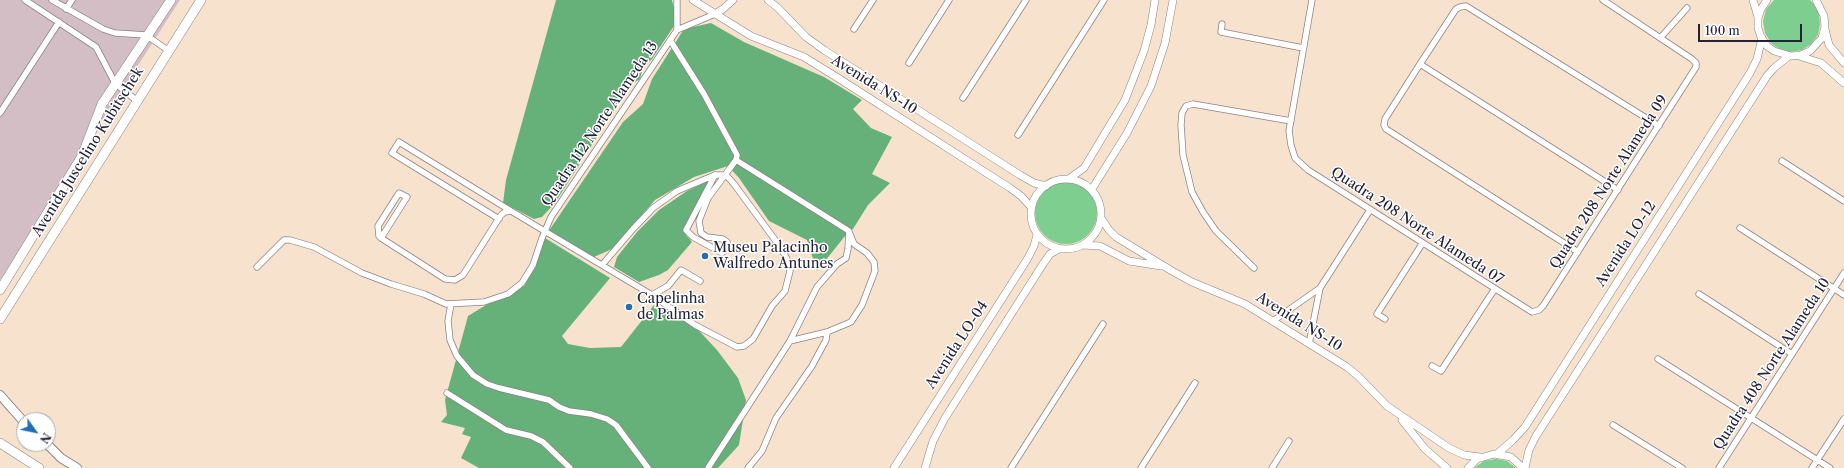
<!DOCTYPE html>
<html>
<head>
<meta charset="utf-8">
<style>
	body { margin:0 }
	#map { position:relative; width:1844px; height:468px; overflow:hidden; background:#f7e3cd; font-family:"Libre Caslon Text",serif }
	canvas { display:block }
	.north { position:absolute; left:16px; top:412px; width:40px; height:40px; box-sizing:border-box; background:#fff; border:1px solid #a7a7b1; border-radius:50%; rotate:123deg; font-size:11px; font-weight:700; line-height:16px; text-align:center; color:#22223b }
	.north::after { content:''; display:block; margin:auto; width:14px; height:18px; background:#1f6fb2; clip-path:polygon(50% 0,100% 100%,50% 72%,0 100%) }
	.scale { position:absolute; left:1698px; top:24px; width:104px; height:18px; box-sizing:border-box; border:2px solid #22223b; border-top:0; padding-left:5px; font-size:12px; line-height:14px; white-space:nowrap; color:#22223b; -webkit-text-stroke:3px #fff; paint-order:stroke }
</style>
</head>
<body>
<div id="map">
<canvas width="1844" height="468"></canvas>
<div class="north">N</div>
<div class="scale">100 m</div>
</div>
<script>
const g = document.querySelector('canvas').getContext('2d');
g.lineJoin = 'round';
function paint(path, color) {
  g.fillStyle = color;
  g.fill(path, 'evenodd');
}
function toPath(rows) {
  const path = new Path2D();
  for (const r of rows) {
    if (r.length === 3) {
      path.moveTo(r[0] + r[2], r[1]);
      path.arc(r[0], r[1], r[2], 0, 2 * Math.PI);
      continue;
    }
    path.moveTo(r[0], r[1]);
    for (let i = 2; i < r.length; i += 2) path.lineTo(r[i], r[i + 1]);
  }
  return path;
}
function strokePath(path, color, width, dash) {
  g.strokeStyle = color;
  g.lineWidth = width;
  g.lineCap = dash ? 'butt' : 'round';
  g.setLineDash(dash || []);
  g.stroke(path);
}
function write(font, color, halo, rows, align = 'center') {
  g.font = font + ' "Libre Caslon Text",serif';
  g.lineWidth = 3;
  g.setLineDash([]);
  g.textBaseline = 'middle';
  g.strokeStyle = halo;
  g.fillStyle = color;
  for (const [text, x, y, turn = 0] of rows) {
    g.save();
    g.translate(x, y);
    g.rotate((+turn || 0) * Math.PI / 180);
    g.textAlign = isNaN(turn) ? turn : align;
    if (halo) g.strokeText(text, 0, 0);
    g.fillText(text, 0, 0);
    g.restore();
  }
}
const industrial = toPath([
	[0,0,180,0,0,280]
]);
const green = toPath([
	[1774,0,1810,0,1813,3,1819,13,1820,25,1818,35,1811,44,1802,50,1790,52,1779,49,1771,43,1765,33,1763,21,1766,9],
	[1066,213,31],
	[1496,459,1507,461,1516,468,1474,468,1484,461]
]);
const forest = toPath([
	[556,0,672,0,676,16,676,23,652,59,643,67,640,79,619,92,619,102,555,203,542,217,534,219,503,203,506,180],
	[711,23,744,42,824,77,862,100,853,109,871,128,892,137,872,174,890,183,868,205,853,229,849,231,817,271,807,240,769,221,739,178,728,166,694,177,655,200,612,249,594,257,548,232,623,122,643,104,652,79,684,29],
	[710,180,683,230,686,235,692,242,668,270,659,275,639,282,614,267,617,257,637,232,659,210,687,191],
	[545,238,610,278,562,336,568,344,590,348,621,347,654,305,691,322,717,350,738,378,746,400,739,445,718,468,479,468,461,458,471,437,462,434,465,428,441,422,447,415,445,400,468,316,527,280]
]);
const minor = toPath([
	[25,0,96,47,115,83,137,101],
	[52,0,103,29,115,33,146,35,169,51],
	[1312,0,1289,131,1291,145,1295,158,1308,170,1532,312,1539,310,1543,306,1696,67,1696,63,1692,59,1603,0],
	[66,9,72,0],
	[1222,24,1221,32,1303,48],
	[854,29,873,0],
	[677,30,715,14],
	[677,30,677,0],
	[1661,37,1687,8],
	[670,40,704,94,737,155,736,160,708,198,699,221,701,233,707,237,723,239,727,242,728,247,722,253,693,237,686,230,715,175],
	[909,63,949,0],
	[1420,64,1618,190],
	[963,98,1026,0],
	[0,113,59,22],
	[1018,135,1104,0],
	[1782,161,1844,201],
	[499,219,392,153,399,142,511,211],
	[1740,228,1844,295],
	[381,238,407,197,399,193,378,226,379,236,381,238,445,279,455,280,463,275,501,215,505,212,511,211,652,295,695,325,737,347,744,346,753,339,772,306,785,291,790,271,790,265,781,248,734,184,726,175,715,175,677,191,653,208,633,229,602,265],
	[1578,252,1386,129,1384,125,1385,119,1420,64,1456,9,1460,7,1466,6,1659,126],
	[257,267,284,240,290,240,314,247,362,273,391,284,424,294,446,304,484,302,508,294,522,283,533,265,542,238,551,217,677,30],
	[1254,268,1216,231,1203,212,1192,192,1183,155,1181,125,1182,113,1186,106,1193,104,1291,121],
	[1699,294,1792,354],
	[652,295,668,286,681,270,700,281],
	[451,304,448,321,450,340,457,356,473,375,487,384,499,388,549,400,559,407,569,411,591,414,607,419,616,425,648,468],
	[1385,319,1377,314,1422,244],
	[1273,321,1320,288],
	[790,341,827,332,851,322,862,305,875,271,874,262,867,253,854,244,850,234],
	[1309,344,1320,288,1370,210],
	[1658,359,1830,468],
	[1432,366,1441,371,1494,290],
	[447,393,506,430,531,436,543,442,570,468],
	[1613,425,1682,468],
	[708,468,790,341,817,287,837,264,846,258,848,249,849,231,736,160],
	[748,468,762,451,776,418,812,366,826,340,827,332],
	[1011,468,1103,324],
	[1141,468,1195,383],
	[1272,468,1289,441],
	[1719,468,1844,273],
	[1812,468,1844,419]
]);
const tertiary = toPath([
	[693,0,751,36,804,57,838,78,1010,188,1021,196,1031,207],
	[768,0,778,8,806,37,824,50,1020,175,1034,183,1046,186],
	[1753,0,1758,17],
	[1767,0,1761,9,1758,18,1758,28,1761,37,1767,46,1774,51,1791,56,1801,55,1810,51,1822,38,1825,27,1824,16,1816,0],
	[715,14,723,9,733,0],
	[1825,29,1829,45,1844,63],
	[1799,56,1821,63,1844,83],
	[1070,178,1084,168,1125,100,1144,51,1151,25,1155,0],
	[1066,214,35],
	[1092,189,1127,133,1151,86,1165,43,1173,0],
	[1101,218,1109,230,1116,237,1172,271,1192,282,1245,304,1347,367,1358,376,1387,406,1449,448,1464,455,1480,457],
	[1082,245,1100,246,1129,261,1161,266],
	[1402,420,1425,449,1447,468],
	[1497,454,1513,440,1525,427,1750,73,1757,59,1762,38],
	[894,468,1028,258,1034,246,1037,235],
	[925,468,933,441,945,418,1043,264,1050,254,1059,249],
	[1468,468,1477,459,1494,454,1511,457,1523,468],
	[1525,468,1529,450,1536,436,1767,76,1774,68,1789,56]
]);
const secondary = toPath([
	[0,395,24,422],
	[47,444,61,458,77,468]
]);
const primary = toPath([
	[0,290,82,156,102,104,171,0],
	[0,319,201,0]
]);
const trunk = toPath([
	[0,443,39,468]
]);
const markers = [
	[705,256,4,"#1f6fb2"],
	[629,307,4,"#1f6fb2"]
];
const streetNames = [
	["Avenida NS-10",874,85,32],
	["Quadra 112 Norte Alameda 13",600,124,-56],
	["Avenida Juscelino Kubitschek",88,152,-58],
	["Quadra 208 Norte Alameda 09",1609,182,-57],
	["Quadra 208 Norte Alameda 07",1417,226,33],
	["Avenida LO-12",1626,244,-57],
	["Avenida NS-10",1299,322,32],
	["Avenida LO-04",957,345,-57],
	["Quadra 408 Norte Alameda 10",1772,364,-57]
];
const poiNames = [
	["Museu Palacinho",713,248],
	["Walfredo Antunes",713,264],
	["Capelinha",637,299],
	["de Palmas",637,315]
];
paint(industrial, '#d2bec4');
paint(green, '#7dce8f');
paint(forest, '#66b17a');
strokePath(minor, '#8c8284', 7);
strokePath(tertiary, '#8c8284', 8);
strokePath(secondary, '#8c8284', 10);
strokePath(primary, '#8c8284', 10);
strokePath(trunk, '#8c8284', 10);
strokePath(minor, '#fff', 5.5);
strokePath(tertiary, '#fff', 7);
strokePath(secondary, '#fff', 8);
strokePath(primary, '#fff', 9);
strokePath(trunk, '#fff', 9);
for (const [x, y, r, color] of markers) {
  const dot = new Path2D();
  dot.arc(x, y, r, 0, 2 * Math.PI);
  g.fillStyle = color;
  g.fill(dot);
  strokePath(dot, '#fff', 1.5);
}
write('14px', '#22223b', '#fff', streetNames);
write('14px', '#22223b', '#fff', poiNames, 'left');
</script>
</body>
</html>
